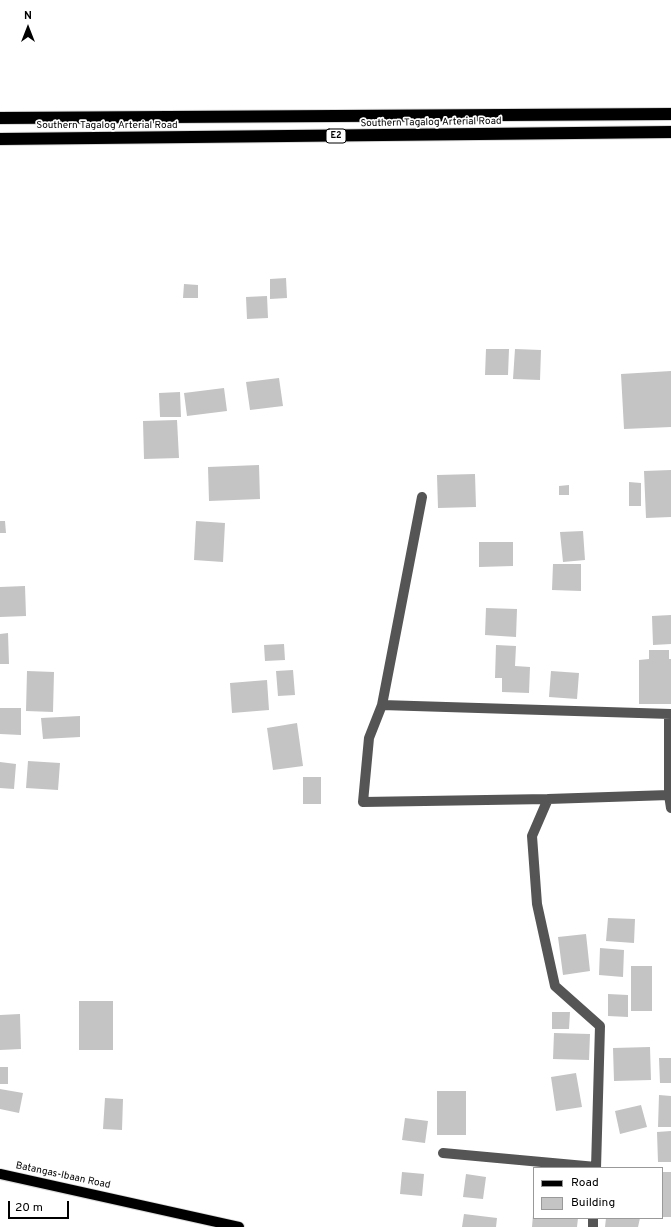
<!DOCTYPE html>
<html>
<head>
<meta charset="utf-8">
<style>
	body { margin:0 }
	#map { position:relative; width:671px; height:1227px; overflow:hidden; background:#fff; font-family:Overpass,sans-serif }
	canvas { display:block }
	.legend { position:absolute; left:533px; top:1167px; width:130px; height:52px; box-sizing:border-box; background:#fff; border:1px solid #999; margin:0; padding:5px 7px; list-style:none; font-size:12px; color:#000 }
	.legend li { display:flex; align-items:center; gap:8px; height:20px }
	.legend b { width:20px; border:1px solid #999 }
	.north { position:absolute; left:8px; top:8px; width:40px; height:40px; -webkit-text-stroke:3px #fff; paint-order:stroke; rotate:0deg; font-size:11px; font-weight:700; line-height:16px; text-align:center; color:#000 }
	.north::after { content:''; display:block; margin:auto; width:14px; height:18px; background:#000; clip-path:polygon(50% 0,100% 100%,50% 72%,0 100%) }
	.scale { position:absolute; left:8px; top:1201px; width:61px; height:18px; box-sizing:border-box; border:2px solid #000; border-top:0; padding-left:5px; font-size:12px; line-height:14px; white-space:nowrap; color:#000; -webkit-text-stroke:3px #fff; paint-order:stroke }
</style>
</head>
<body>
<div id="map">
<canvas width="671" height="1227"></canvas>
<ul class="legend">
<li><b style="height:5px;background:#000"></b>Road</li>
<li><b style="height:11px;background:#c4c4c4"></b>Building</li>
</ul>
<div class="north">N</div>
<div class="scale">20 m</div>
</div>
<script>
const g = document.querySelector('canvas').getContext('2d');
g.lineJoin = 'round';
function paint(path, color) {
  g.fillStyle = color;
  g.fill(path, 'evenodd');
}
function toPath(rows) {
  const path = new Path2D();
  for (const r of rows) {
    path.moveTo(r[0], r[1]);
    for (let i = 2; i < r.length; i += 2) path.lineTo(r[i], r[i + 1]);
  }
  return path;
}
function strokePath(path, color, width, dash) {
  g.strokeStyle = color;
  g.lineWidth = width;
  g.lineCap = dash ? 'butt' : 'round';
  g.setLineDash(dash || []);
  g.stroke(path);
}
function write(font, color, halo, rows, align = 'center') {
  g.font = font + ' Overpass,sans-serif';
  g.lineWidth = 3.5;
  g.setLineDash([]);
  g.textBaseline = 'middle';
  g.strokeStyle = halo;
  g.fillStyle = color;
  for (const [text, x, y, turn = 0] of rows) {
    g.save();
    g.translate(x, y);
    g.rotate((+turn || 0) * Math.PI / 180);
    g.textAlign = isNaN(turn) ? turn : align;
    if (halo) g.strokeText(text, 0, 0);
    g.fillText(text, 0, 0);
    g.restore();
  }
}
const building = toPath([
	[286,278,287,298,270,299,270,279],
	[184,284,198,285,198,298,183,298],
	[267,296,268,318,247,319,246,297],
	[486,349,509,349,508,375,485,375],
	[515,349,541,350,540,380,513,379],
	[671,371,671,427,624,429,621,374],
	[279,378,283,406,250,410,246,382],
	[224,388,227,411,187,416,184,393],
	[180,392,181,417,160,417,159,393],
	[177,420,179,458,144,459,143,421],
	[259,465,260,499,209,501,208,467],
	[671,470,671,517,646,518,644,471],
	[475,474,476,507,438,508,437,475],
	[629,482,641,483,641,506,629,506],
	[569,485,569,495,559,495,559,486],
	[0,521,5,521,6,533,0,533],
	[196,521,225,523,223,562,194,560],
	[583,531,585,560,563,562,560,532],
	[479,542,513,542,513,566,479,567],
	[553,564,581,564,581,591,552,590],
	[25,586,26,616,0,617,0,587],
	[486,608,517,609,516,637,485,635],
	[671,615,671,644,653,645,652,616],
	[8,633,9,664,0,664,0,634],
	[284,644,285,660,265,661,264,645],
	[496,645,516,646,515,666,530,667,529,693,502,692,502,678,495,678],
	[649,650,669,650,669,659,671,659,671,704,639,704,639,660,649,659],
	[293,670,295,695,278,696,276,671],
	[27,671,54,672,53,712,26,711],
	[551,671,579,673,577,699,549,697],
	[267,680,269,710,232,713,230,683],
	[0,708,21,708,21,735,0,734],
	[80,716,80,737,43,739,41,718],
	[297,723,303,766,273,770,267,728],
	[28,761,60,763,58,790,26,788],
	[0,762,16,764,14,789,0,788],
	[303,777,321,777,321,804,303,804],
	[608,918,635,919,634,943,606,941],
	[586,934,590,971,563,975,558,937],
	[600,948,624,950,623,977,599,975],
	[631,966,652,966,652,1011,631,1011],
	[608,994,628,995,628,1017,608,1016],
	[79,1001,113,1001,113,1050,79,1050],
	[552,1012,570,1012,569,1029,552,1029],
	[20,1014,21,1049,0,1050,0,1015],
	[554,1033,590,1034,589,1060,553,1059],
	[650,1047,651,1080,614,1081,613,1048],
	[659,1058,671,1058,671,1083,660,1083],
	[0,1067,8,1067,8,1084,0,1084],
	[576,1073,582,1107,556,1111,551,1077],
	[0,1089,23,1093,19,1113,0,1109],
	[437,1091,466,1091,466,1135,437,1135],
	[659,1095,671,1096,671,1127,658,1127],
	[105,1098,123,1099,122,1130,103,1129],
	[641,1105,647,1127,620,1134,615,1111],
	[405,1118,428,1121,425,1143,402,1140],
	[671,1131,671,1162,658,1162,657,1132],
	[402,1172,424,1174,422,1196,400,1194],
	[662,1172,671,1172,671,1217,662,1217],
	[466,1174,486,1177,483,1199,463,1197],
	[464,1214,497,1218,496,1227,462,1227],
	[533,1215,534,1215,534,1218,578,1218,577,1227,532,1227],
	[606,1218,640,1218,638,1227,605,1227]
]);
const minor = toPath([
	[422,497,382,705,369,738,363,802,548,799,532,836,537,904,555,986,600,1026,596,1168],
	[382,705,671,714],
	[669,795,671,808],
	[548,799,669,795,669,714],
	[443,1153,596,1167],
	[593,1227,593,1218]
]);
const major = toPath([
	[0,1174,239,1227]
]);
const highway = toPath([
	[0,118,671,114],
	[0,139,671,132]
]);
const shields = [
	[336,136,20]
];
const shieldNames = [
	["E2",336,136]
];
const streetNames = [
	["Southern Tagalog Arterial Road",431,123,-1],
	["Southern Tagalog Arterial Road",107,126],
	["Batangas-Ibaan Road",63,1176,12]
];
paint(building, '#c4c4c4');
strokePath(major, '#dbdbdb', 12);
strokePath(highway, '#dbdbdb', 14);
strokePath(minor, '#555', 10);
strokePath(major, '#000', 10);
strokePath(highway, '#000', 12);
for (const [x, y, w] of shields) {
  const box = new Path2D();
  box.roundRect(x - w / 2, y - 7, w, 14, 3);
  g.fillStyle = '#fff';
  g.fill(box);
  strokePath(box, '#000', 1);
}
write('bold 9px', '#000', null, shieldNames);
write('10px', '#000', '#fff', streetNames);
</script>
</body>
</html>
